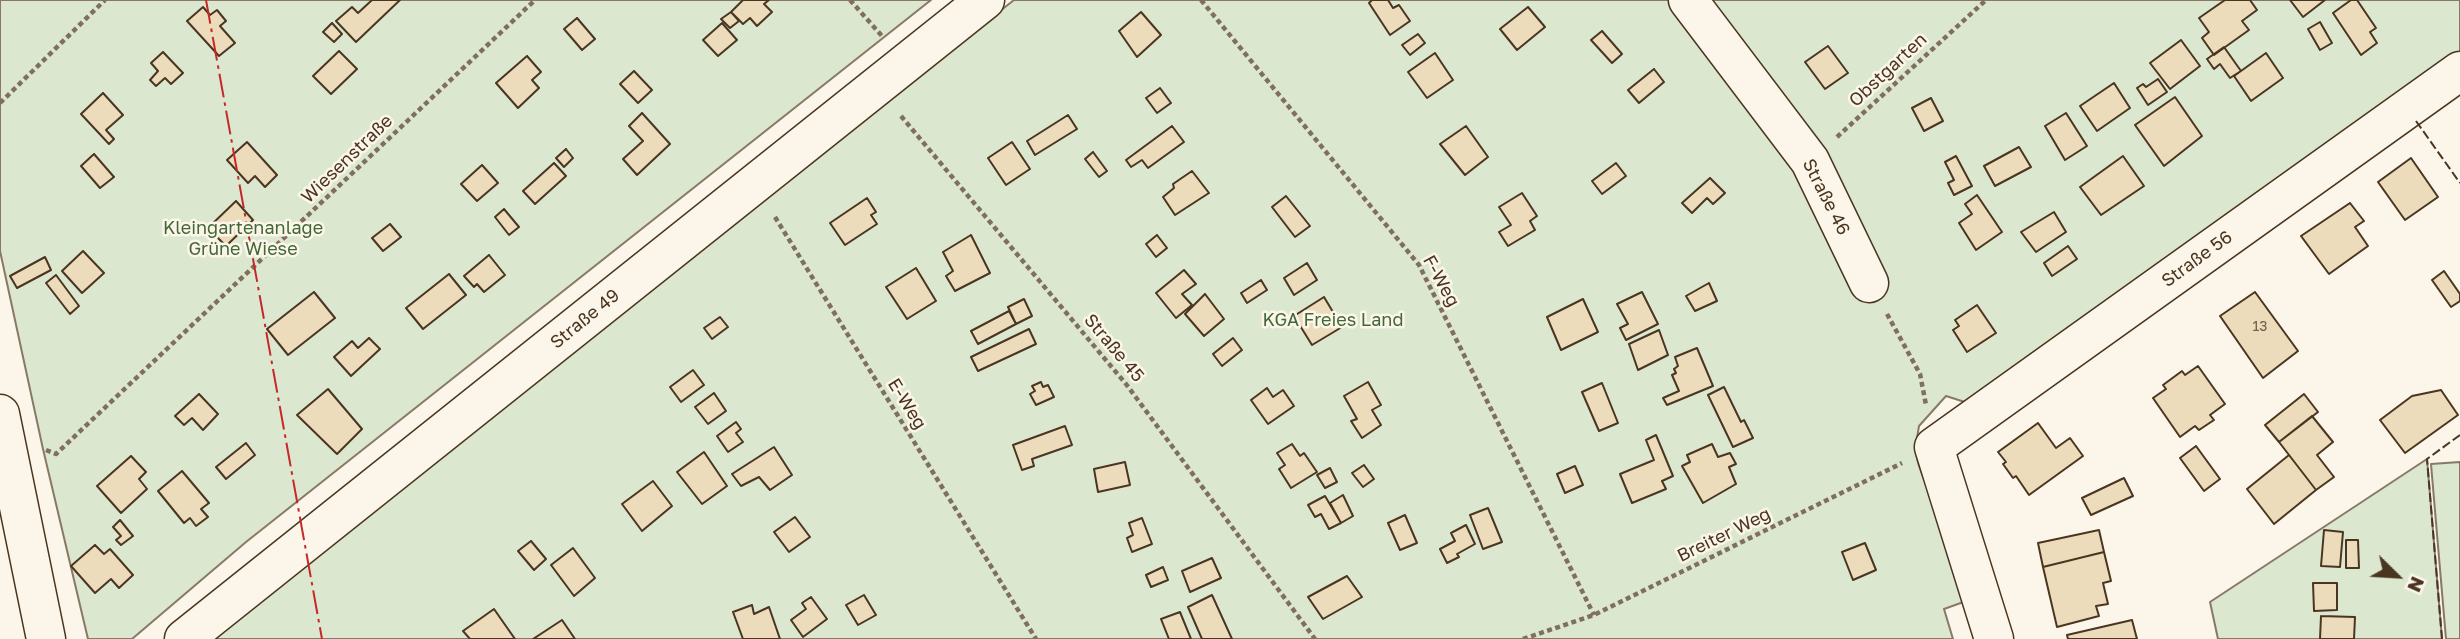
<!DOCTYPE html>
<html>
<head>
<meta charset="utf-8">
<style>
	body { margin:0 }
	#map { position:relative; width:2460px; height:639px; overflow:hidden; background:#fbf6e9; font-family:"Golos Text",sans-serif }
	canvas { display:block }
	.north { position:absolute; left:2362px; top:541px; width:70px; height:70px; -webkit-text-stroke:5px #fbf6e9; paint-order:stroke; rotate:114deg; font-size:19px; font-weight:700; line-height:28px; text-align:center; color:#4a3520 }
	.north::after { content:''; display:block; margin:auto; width:24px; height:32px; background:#4a3520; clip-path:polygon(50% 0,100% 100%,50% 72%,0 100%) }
</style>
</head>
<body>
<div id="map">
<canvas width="2460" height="639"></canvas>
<div class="north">N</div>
</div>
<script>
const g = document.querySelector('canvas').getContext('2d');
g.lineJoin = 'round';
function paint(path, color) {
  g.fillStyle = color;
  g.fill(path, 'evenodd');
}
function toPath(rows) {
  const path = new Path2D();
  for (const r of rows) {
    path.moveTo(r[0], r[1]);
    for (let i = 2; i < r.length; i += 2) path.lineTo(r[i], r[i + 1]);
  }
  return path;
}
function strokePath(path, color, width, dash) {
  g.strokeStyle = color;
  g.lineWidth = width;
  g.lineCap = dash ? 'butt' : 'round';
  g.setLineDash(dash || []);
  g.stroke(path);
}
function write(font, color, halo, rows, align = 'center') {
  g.font = font + ' "Golos Text",sans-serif';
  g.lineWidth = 5;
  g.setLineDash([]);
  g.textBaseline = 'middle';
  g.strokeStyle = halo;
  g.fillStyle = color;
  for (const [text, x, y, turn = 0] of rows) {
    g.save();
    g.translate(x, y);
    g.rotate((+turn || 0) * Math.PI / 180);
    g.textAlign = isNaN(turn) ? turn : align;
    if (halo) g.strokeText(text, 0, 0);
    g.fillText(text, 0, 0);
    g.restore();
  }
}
const green = toPath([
	[0,0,931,0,246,542,132,639,88,639,43,449,0,251,0,0],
	[1014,0,2460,0,2460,55,1968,403,1946,396,1919,426,1915,450,1919,466,1969,600,1944,609,1953,639,206,639,1014,0],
	[2427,459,2442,639,2218,639,2210,602,2427,459],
	[2460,462,2460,639,2446,639,2431,464,2460,462]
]);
const building = toPath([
	[372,0,400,0,356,42,336,21,352,7,358,13,372,0],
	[743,0,769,0,764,4,772,12,757,26,750,18,743,24,731,12,743,0],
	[1372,0,1388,0,1393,8,1399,5,1410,21,1390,35,1369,3,1372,0],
	[2225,0,2250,0,2257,10,2242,21,2249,30,2214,55,2202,38,2209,32,2199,18,2225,0],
	[2290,0,2325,0,2303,17,2290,0],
	[2351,0,2357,0,2376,28,2370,32,2377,43,2361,55,2333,13,2351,0],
	[203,7,210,15,217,10,226,21,220,26,235,43,219,56,187,21,203,7],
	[1528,7,1545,27,1517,50,1500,29,1528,7],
	[731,12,739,21,730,28,721,19,731,12],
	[1141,12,1161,35,1137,57,1119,31,1141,12],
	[577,18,595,39,582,50,564,29,577,18],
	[2320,22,2332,43,2320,50,2308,29,2320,22],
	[332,23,342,34,334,42,323,32,332,23],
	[722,23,737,40,718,56,703,40,722,23],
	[1602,31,1622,54,1612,63,1591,40,1602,31],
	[1418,34,1425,43,1410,55,1402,45,1418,34],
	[2181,40,2200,66,2170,89,2150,63,2181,40],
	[1828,46,1848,73,1825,89,1805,62,1828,46],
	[2224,47,2241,71,2230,78,2220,64,2214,69,2207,59,2224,47],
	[339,51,357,69,331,94,313,76,339,51],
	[163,52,183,73,171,84,165,78,156,86,150,80,158,71,151,63,163,52],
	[1435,53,1453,80,1427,98,1408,72,1435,53],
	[2266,53,2283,78,2251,101,2234,76,2266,53],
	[527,56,541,72,532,80,539,88,518,108,496,83,527,56],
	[1654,69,1664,82,1639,103,1628,90,1654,69],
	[634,71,652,90,638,103,620,84,634,71],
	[2158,79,2167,92,2148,105,2137,88,2143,84,2146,87,2158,79],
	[2114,83,2130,108,2097,131,2080,106,2114,83],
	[1160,88,1171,103,1157,113,1146,98,1160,88],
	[103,93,123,115,106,130,114,139,109,144,81,114,103,93],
	[2175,97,2202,136,2164,166,2135,125,2175,97],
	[1931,98,1943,121,1924,131,1912,108,1931,98],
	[642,113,670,144,637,175,623,159,643,141,629,126,642,113],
	[2066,113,2087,146,2065,160,2045,126,2066,113],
	[1068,115,1077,129,1035,155,1027,141,1068,115],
	[1172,126,1184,142,1148,168,1142,160,1131,167,1126,160,1172,126],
	[1466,126,1488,157,1465,175,1440,144,1466,126],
	[247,142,277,175,265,187,255,176,248,183,227,160,247,142],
	[1012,142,1030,169,1006,185,988,158,1012,142],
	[2019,147,2031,167,1995,186,1984,166,2019,147],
	[566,149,573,158,564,167,556,158,566,149],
	[1093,152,1107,171,1099,177,1085,159,1093,152],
	[94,154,114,177,100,188,81,166,94,154],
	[1956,156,1972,186,1954,195,1948,183,1954,180,1945,162,1956,156],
	[2123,156,2144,186,2101,215,2080,187,2123,156],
	[2411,158,2438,197,2405,220,2378,182,2411,158],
	[554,163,566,176,535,204,523,191,554,163],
	[1616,163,1626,176,1602,194,1592,181,1616,163],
	[482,165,498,183,477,201,461,184,482,165],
	[1192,171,1209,193,1175,215,1163,197,1174,188,1173,184,1192,171],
	[1710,178,1725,193,1713,204,1707,198,1692,213,1682,203,1710,178],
	[1522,193,1537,216,1530,221,1535,230,1508,246,1499,232,1511,225,1499,207,1522,193],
	[1977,195,2002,232,1976,250,1959,223,1972,214,1965,204,1977,195],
	[1286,196,1310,226,1295,237,1272,207,1286,196],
	[867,198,876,212,871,215,877,224,845,245,830,223,867,198],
	[236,201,253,220,226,246,208,228,236,201],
	[2350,203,2364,221,2355,227,2368,246,2329,274,2301,236,2350,203],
	[504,209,519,227,509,235,495,217,504,209],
	[2054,212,2066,232,2036,252,2021,232,2054,212],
	[390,224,401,237,383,251,372,238,390,224],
	[971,235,990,273,955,291,946,276,953,271,943,252,971,235],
	[1157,235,1167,248,1156,257,1146,244,1157,235],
	[2068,246,2077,259,2052,276,2044,263,2068,246],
	[83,251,104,273,82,293,62,271,83,251],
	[489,255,505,275,484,292,477,284,474,287,464,276,489,255],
	[45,257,51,270,17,288,10,276,45,257],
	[1307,263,1317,280,1294,295,1284,278,1307,263],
	[916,268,936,301,907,319,886,287,916,268],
	[1184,270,1196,284,1182,294,1192,305,1176,318,1156,293,1184,270],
	[2444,271,2460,294,2460,301,2451,307,2432,280,2444,271],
	[449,274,466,295,423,329,406,308,449,274],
	[56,275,79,306,70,314,46,283,56,275],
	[1261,280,1267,290,1247,303,1241,293,1261,280],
	[1709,283,1717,301,1695,311,1686,296,1709,283],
	[314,292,335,318,288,355,267,329,314,292],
	[1642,292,1658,324,1626,340,1620,328,1628,324,1617,304,1642,292],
	[2255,292,2298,351,2263,378,2220,316,2255,292],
	[1205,294,1224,319,1204,336,1185,314,1205,294],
	[1324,297,1342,327,1312,345,1294,316,1324,297],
	[1024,299,1032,316,1016,324,1008,307,1024,299],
	[1583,299,1598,332,1561,350,1547,317,1583,299],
	[1977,305,1996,333,1967,352,1953,330,1959,326,1955,320,1977,305],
	[1009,311,1016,324,978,344,971,331,1009,311],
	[720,317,728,327,712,339,704,328,720,317],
	[1029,329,1036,344,978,371,971,357,1029,329],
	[1659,330,1668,355,1638,370,1629,344,1659,330],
	[369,338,380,349,351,376,334,357,352,341,358,348,369,338],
	[1233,338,1242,350,1222,366,1213,354,1233,338],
	[1697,348,1713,386,1667,405,1663,398,1679,391,1672,375,1676,373,1674,369,1678,366,1675,357,1697,348],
	[2198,366,2225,404,2210,415,2214,420,2199,430,2195,426,2180,437,2153,398,2166,389,2163,385,2182,371,2185,375,2198,366],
	[693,370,704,385,681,402,670,387,693,370],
	[1041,382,1043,387,1048,385,1054,397,1036,405,1030,394,1035,391,1032,386,1041,382],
	[1368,382,1381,405,1372,410,1381,425,1362,438,1351,421,1357,419,1344,396,1368,382],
	[1602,383,1618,423,1599,431,1582,392,1602,383],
	[1724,387,1741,422,1744,420,1753,438,1733,447,1708,395,1724,387],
	[1267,388,1273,397,1283,390,1294,406,1268,424,1251,400,1267,388],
	[328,389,362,429,337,454,297,415,328,389],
	[2441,390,2458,415,2405,453,2380,420,2412,396,2441,390],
	[714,393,726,411,708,424,695,407,714,393],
	[199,394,218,414,203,430,192,418,184,425,175,416,199,394],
	[2304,394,2318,412,2279,442,2265,425,2304,394],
	[2312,416,2333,442,2317,455,2334,477,2316,490,2279,442,2312,416],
	[736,422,741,429,736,433,743,442,728,452,717,436,736,422],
	[2038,423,2056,448,2070,438,2083,456,2029,495,2016,476,2013,478,2003,464,2006,462,1998,452,2038,423],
	[1065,426,1072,445,1032,459,1034,466,1022,470,1013,445,1065,426],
	[1656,435,1673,476,1662,481,1666,489,1632,503,1620,474,1654,460,1646,440,1656,435],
	[246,443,255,455,226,479,216,467,246,443],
	[1292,444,1300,456,1304,453,1317,472,1291,488,1279,469,1285,465,1277,453,1292,444],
	[1712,444,1718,457,1730,453,1736,464,1729,467,1736,484,1703,503,1682,466,1690,462,1687,455,1712,444],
	[2196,446,2220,479,2204,491,2180,458,2196,446],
	[774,447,792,475,770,490,759,477,741,486,732,474,774,447],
	[704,452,727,486,702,504,677,472,704,452],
	[2289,455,2316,490,2274,524,2247,489,2289,455],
	[131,456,146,472,139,479,147,489,121,513,97,486,131,456],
	[1125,462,1130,485,1098,492,1094,469,1125,462],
	[1364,465,1374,479,1363,487,1352,473,1364,465],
	[1575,466,1583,485,1565,493,1557,474,1575,466],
	[1330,468,1337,482,1325,488,1317,475,1330,468],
	[182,471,209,503,201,509,208,517,196,526,190,518,184,523,158,491,182,471],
	[2124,478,2133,496,2091,515,2082,498,2124,478],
	[653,481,672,506,642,531,622,504,653,481],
	[1343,495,1353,516,1341,523,1330,503,1343,495],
	[1325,496,1341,523,1329,529,1321,514,1315,517,1308,505,1325,496],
	[1488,508,1502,542,1483,549,1470,515,1488,508],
	[1405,515,1417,543,1400,550,1388,523,1405,515],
	[795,517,810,537,789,552,774,532,795,517],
	[1142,518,1152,544,1132,552,1127,538,1133,535,1129,523,1142,518],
	[120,520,133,536,121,545,116,540,121,536,113,527,120,520],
	[1466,525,1475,544,1457,554,1459,557,1447,563,1440,549,1455,541,1451,533,1466,525],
	[2099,530,2104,552,2043,567,2038,543,2099,530],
	[2324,530,2343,532,2340,567,2321,566,2324,530],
	[2346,540,2358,540,2359,568,2346,568,2346,540],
	[531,541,546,559,534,570,518,551,531,541],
	[1865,543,1876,570,1853,580,1842,552,1865,543],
	[95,545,104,554,110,549,133,575,119,588,111,579,95,593,71,566,95,545],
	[573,548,595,578,574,596,551,565,573,548],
	[2104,552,2111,581,2103,583,2108,604,2096,606,2099,616,2057,627,2043,567,2104,552],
	[1212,558,1221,578,1190,592,1182,571,1212,558],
	[1163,567,1168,580,1151,587,1146,575,1163,567],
	[1347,576,1362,597,1323,619,1308,597,1347,576],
	[2313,583,2337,583,2337,610,2314,611,2313,583],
	[864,595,876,615,858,625,846,605,864,595],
	[1212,595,1232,639,1202,639,1188,607,1212,595],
	[811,597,827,619,803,637,791,620,806,609,802,603,811,597],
	[752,605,754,614,769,607,780,639,743,639,733,612,752,605],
	[494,609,515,639,470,639,463,631,494,609],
	[1180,612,1191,639,1169,639,1161,619,1180,612],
	[2321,616,2355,617,2354,639,2320,639,2321,616],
	[562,620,575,639,533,639,562,620],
	[2132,620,2137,639,2068,639,2067,635,2132,620]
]);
const path = toPath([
	[850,0,882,36],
	[1201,0,1419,265,1594,615],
	[0,103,105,0],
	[901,116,1126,384,1315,639],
	[1837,137,1986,0],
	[775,217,1036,639],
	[1887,314,1920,374,1926,405],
	[46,450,56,454,535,0],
	[1523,639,1594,615,1902,463]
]);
const minor = toPath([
	[1688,0,1810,161,1869,283],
	[0,414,46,639],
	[184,639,985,0],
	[1994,639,1934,447,2460,71]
]);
const fence = toPath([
	[2416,121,2460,183],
	[2442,639,2427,459,2460,435]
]);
const power = toPath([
	[206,0,322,639]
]);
const numberNames = [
	["13",2260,327]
];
const streetNames = [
	["Obstgarten",1888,70,-43],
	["Wiesenstraße",347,159,-44],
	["Straße 46",1826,197,63],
	["Straße 56",2197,259,-36],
	["F-Weg",1441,281,61],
	["Straße 49",585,319,-39],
	["Straße 45",1114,348,50],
	["E-Weg",907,404,58],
	["Breiter Weg",1724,535,-26]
];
const parkNames = [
	["Kleingartenanlage",243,228],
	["Grüne Wiese",243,249],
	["KGA Freies Land",1333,320]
];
paint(green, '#dce7d0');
strokePath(green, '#887966', 2);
paint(building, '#ecdcbc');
strokePath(building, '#4a3520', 2);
strokePath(minor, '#4a3520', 41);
strokePath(path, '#7f6f5c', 4.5, [5, 3.5]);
strokePath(minor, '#fbf6e9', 38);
strokePath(fence, '#4a3520', 2, [9, 3.5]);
strokePath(power, '#c62828', 2, [24, 5, 3.5, 5]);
write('14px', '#725f47', null, numberNames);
write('18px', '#4a3520', '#fbf6e9', streetNames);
write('18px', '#436837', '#fbf6e9', parkNames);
</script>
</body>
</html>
